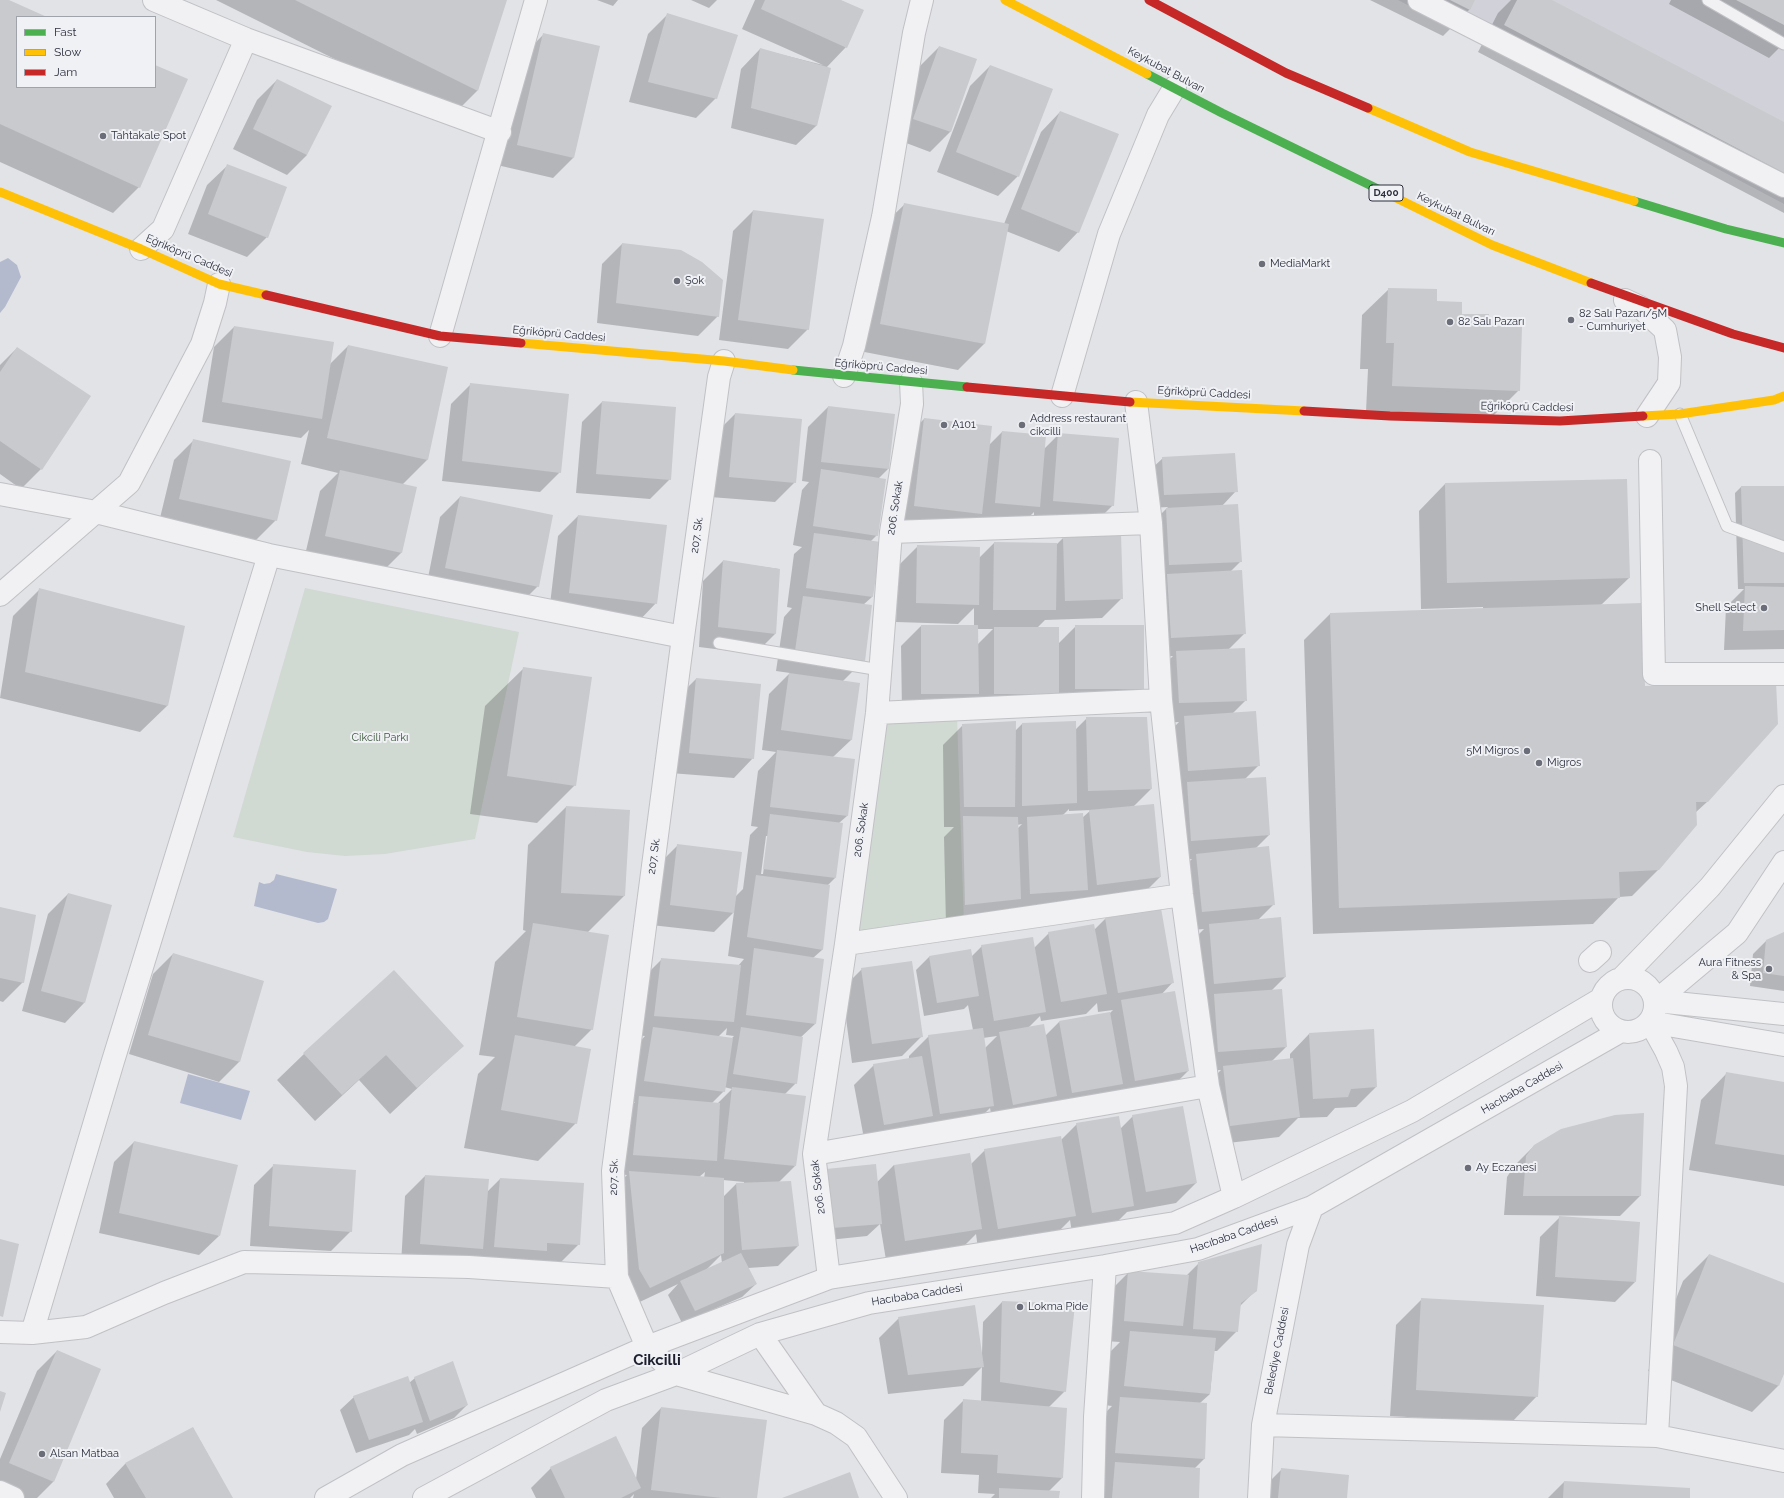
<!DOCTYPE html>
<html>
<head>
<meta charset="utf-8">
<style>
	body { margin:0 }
	#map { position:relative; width:1784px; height:1498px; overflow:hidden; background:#e2e3e7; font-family:Raleway,sans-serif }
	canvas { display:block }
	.legend { position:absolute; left:16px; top:16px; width:140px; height:72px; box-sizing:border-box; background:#f0f1f5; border:1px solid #a1a3ab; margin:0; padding:5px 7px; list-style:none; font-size:12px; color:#2b2e3d }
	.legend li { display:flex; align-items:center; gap:8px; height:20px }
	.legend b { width:20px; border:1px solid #a1a3ab }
</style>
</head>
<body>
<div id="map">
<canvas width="1784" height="1498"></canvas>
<ul class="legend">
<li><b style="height:5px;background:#4caf50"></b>Fast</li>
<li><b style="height:5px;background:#ffc107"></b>Slow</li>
<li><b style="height:5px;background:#c62828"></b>Jam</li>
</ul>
</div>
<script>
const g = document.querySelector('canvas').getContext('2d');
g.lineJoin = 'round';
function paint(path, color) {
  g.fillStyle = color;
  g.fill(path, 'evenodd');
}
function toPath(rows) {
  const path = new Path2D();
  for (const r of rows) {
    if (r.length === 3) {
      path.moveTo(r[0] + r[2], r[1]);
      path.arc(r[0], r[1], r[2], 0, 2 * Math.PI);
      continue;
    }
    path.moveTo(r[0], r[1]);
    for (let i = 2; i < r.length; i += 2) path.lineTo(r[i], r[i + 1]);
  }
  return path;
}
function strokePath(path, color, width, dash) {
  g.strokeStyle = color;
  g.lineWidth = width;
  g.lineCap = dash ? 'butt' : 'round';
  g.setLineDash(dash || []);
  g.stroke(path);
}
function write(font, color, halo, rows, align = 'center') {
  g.font = font + ' Raleway,sans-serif';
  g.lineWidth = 4;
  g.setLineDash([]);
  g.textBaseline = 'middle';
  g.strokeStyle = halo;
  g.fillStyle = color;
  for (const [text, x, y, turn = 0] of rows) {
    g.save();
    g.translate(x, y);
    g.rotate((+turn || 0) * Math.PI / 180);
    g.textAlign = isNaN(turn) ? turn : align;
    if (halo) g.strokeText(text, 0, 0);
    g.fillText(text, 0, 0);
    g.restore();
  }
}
const built = toPath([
	[1398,0,1784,0,1784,204]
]);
const green = toPath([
	[305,588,519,632,475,839,385,854,345,856,307,852,233,837],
	[957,716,964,923,851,940,881,719]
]);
const water = toPath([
	[8,258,17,265,21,277,5,307,0,313,0,262],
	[276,874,337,889,328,919,324,922,318,923,254,906,259,882,264,884,270,883,274,880],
	[188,1074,250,1091,241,1120,180,1103]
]);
const shadow = toPath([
	[0,0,6,0,45,17,17,17,17,87,155,87,155,66,187,80,139,187,113,213,0,162],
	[216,0,506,0,477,91,451,117],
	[597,0,618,0,613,6],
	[691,0,717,0,709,8],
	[755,0,838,0,846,47,826,68,816,126,796,145,731,128,741,69,760,49,823,65,742,29],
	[1370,0,1474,0,1470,9,1443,36],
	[1511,0,1550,0,1784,123,1784,213,1478,52,1498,13],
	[1671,0,1784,0,1784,43,1769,58,1669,4],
	[668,14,716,98,696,118,629,102,648,34],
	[544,34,599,47,573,158,553,178,497,165,524,54],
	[939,47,976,60,950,132,930,152,893,138,919,67],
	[990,66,1018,176,998,196,937,172,970,86],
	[277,80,307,155,287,175,233,149,257,100],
	[1060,112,1078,232,1059,252,1006,231,984,344,958,370,854,350,878,230,905,204,1004,224,1041,132],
	[227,166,267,237,247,257,188,234,207,185],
	[753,211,808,329,788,349,719,340,733,231],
	[622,244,718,316,698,336,597,323,602,264],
	[1389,289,1436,302,1488,327,1519,390,1493,416,1366,412,1368,369,1360,369,1362,315],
	[234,327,330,364,348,346,447,368,427,460,402,485,416,488,401,553,381,573,305,555,320,491,338,473,301,464,309,430,301,438,202,422,214,347],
	[17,348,41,469,21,489,0,474,0,365],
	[471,384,560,472,540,492,442,481,451,404],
	[602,402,670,479,650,499,576,493,582,422],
	[828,407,894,415,888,469,878,479,877,535,870,542,872,597,863,605,864,660,842,682,851,740,833,757,854,760,847,816,839,823,835,878,827,886,822,950,813,958,815,1024,800,1038,796,1083,785,1094,795,1166,779,1182,798,1246,778,1266,748,1268,756,1284,742,1297,682,1323,668,1295,678,1284,629,1307,610,1192,627,1175,614,1174,619,1117,635,1102,625,1101,634,1048,645,1036,635,1035,642,979,662,959,738,966,744,959,728,956,734,912,714,932,651,925,658,865,678,845,735,897,743,889,750,835,758,827,751,826,758,771,776,752,762,750,769,694,790,673,776,671,784,617,792,608,787,607,794,554,802,547,793,545,802,490,809,482,802,481,808,427],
	[766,836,768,836,763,874,761,874],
	[727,1028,726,1035,734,1036,731,1039,718,1037],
	[724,1087,732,1089,717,1104,712,1103,724,1091],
	[705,1172,704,1178,699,1177],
	[723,1180,744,1182,744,1184,736,1184,723,1197],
	[721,1255,722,1263,706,1270],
	[735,414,795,482,775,502,710,497,715,434],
	[924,419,989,445,1002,432,1044,449,1059,434,1113,505,1093,525,1034,521,1034,512,1019,527,894,526,904,439],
	[194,440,276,520,256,540,160,518,174,460],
	[1163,458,1236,491,1222,506,1240,562,1230,572,1245,633,1228,650,1246,700,1233,713,1259,765,1245,779,1269,835,1255,849,1274,904,1258,920,1285,977,1271,991,1286,1047,1271,1062,1290,1059,1290,1054,1309,1034,1376,1087,1356,1107,1335,1108,1327,1117,1298,1118,1279,1137,1211,1145,1204,1087,1221,1070,1198,1071,1189,944,1204,929,1182,931,1176,875,1192,859,1172,860,1165,736,1179,722,1159,723,1157,672,1173,656,1151,657,1146,529,1168,507,1151,508,1149,471],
	[1626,480,1629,578,1601,605,1644,687,1707,802,1695,813,1658,870,1632,896,1619,897,1593,924,1313,934,1304,640,1330,614,1483,609,1483,607,1421,609,1419,511,1445,484],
	[1741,487,1784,487,1784,649,1724,650,1726,607,1744,589,1738,589,1735,493],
	[460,497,538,586,518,606,426,588,440,517],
	[578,516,656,603,637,623,549,613,558,536],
	[1063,538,1122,598,1102,618,1045,620,1037,628,1058,644,1076,626,1143,689,1123,709,974,714,974,697,958,713,902,713,901,646,921,626,974,626,974,608,958,624,896,622,898,566,918,546,979,558,994,543,1057,544],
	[977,629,993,629,977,645],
	[723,561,779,569,775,634,755,654,699,647,703,581],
	[39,590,184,627,167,706,140,732,0,698,13,616],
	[524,668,575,785,537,823,470,814,485,706],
	[696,679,753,758,734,778,670,773,676,699],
	[1087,718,1151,789,1133,807,1153,805,1160,877,1140,897,1010,914,1010,908,1000,918,946,925,944,837,954,827,944,827,943,745,963,725,1015,731,1022,724,1075,722,1075,730],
	[1069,809,1069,811,1091,810,1082,818,1062,816],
	[1022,824,1017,829,1017,825],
	[566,807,628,811,624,896,587,933,592,1029,574,1047,576,1123,538,1161,464,1148,478,1074,495,1057,479,1055,495,962,526,931,523,930,528,845],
	[68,894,84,1003,65,1023,22,1011,48,914],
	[0,908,23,982,3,1002,0,1001],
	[1160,909,1173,982,1161,995,1188,1071,1168,1091,993,1124,990,1108,973,1125,865,1144,854,1085,874,1065,909,1059,909,1056,929,1036,973,1030,968,1005,964,1009,924,1016,916,970,929,957,971,957,982,946,1034,948,1049,933,1094,930,1105,919],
	[1097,1003,1098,1012,1113,1010,1109,1014,1059,1022,1045,1036,1029,1027,1040,1016,1041,1021,1086,1014],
	[997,1036,985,1048,983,1038],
	[1784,933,1784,991,1750,986,1753,954,1766,941],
	[173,954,263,982,239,1062,219,1082,129,1054,153,974],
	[862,969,922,1036,902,1056,852,1063,842,989],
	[394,972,462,1046,390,1114,359,1080,315,1121,277,1080,304,1054],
	[1727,1073,1784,1083,1784,1186,1689,1170,1701,1100],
	[1133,1116,1196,1183,1176,1203,1127,1212,1113,1226,1072,1233,1070,1220,1055,1235,978,1249,976,1234,961,1249,886,1260,880,1224,867,1236,819,1241,894,1165,971,1164,985,1150,1061,1140,1077,1124,1120,1129],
	[134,1142,219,1236,199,1255,99,1233,114,1162],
	[1534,1146,1640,1196,1620,1216,1504,1215,1507,1177,1514,1166],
	[274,1165,351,1231,331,1251,250,1246,254,1185],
	[425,1176,487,1192,500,1179,579,1244,559,1264,474,1267,475,1256,462,1269,401,1264,405,1196],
	[1560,1217,1635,1282,1615,1302,1536,1296,1540,1237],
	[1709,1255,1784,1284,1784,1371,1778,1386,1752,1412,1648,1371,1683,1281],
	[1199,1263,1256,1290,1239,1307,1237,1331,1217,1351,1214,1351,1210,1394,1200,1403,1206,1404,1204,1459,1195,1468,1198,1498,1094,1498,1100,1418,1112,1406,1104,1405,1110,1352,1120,1342,1104,1341,1109,1292,1129,1272,1186,1276],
	[1422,1299,1537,1396,1511,1423,1390,1416,1396,1325],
	[1002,1302,1065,1391,1049,1407,1062,1478,1048,1492,1058,1498,991,1498,995,1494,978,1493,979,1475,941,1473,944,1420,964,1400,981,1401,982,1367,963,1386,888,1394,879,1338,899,1318,982,1353,983,1322],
	[57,1351,53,1482,37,1498,25,1498,0,1488,0,1459,37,1371],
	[415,1378,467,1405,454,1418,417,1434,415,1429,409,1435,356,1453,340,1410,354,1397,409,1383],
	[661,1408,756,1498,633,1498,634,1494,630,1498,536,1498,531,1488,551,1468,636,1479,642,1428],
	[193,1428,232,1498,114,1498,106,1484,125,1464],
	[1282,1469,1346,1498,1261,1498,1262,1489],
	[1564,1482,1689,1498,1548,1498]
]);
const building = toPath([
	[0,0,9,0,47,17,17,17,17,87,155,87,155,65,188,79,140,188,0,124],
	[295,0,507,0,478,91],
	[765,0,841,0,864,10,847,48,761,9],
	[1450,0,1475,0,1470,10],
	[1517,0,1552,0,1784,122,1784,173,1504,25],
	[1736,0,1784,0,1784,25],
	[667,13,738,35,717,99,648,82],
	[543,33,600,46,574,158,517,145],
	[939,46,977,59,951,132,913,119],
	[760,48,831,68,817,126,751,108],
	[990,65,1053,89,1019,177,956,152],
	[277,79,332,106,307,155,253,129],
	[1060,111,1119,134,1079,233,1021,209],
	[227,164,287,187,268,238,208,214],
	[904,203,1009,224,985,344,880,324],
	[753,210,824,219,809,330,738,320],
	[622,243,681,250,702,262,723,280,719,317,616,303],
	[1388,288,1437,289,1437,301,1462,302,1462,314,1489,314,1489,326,1522,327,1520,391,1392,386,1394,343,1386,343],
	[234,326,334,342,322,419,222,402],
	[348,345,448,367,428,460,327,438],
	[17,347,91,396,42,470,0,441,0,372],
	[470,383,569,394,561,473,462,461],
	[602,401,676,407,671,480,596,474],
	[828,406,895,414,889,469,821,462],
	[735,413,802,419,796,483,729,477],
	[924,418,992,426,982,514,914,506],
	[1002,431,1046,435,1040,507,995,503],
	[1058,433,1119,438,1114,506,1053,501],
	[193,439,291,461,277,521,179,499],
	[1235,453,1238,492,1164,495,1162,457],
	[821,469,886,479,878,536,813,526],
	[340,470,417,487,402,553,325,536],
	[1627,479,1630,578,1447,583,1445,483],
	[1741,486,1784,486,1784,583,1744,583],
	[460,496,553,515,539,587,445,568],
	[1238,504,1242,562,1169,565,1166,508],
	[578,515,667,525,657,604,569,593],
	[814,533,881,542,873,597,806,588],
	[1121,534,1123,599,1065,601,1063,537],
	[994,542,1057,543,1056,610,993,610],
	[917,545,980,547,979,605,916,603],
	[723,560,780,569,776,634,718,627],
	[1242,570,1246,634,1171,638,1167,574],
	[1745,586,1784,587,1784,630,1743,631],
	[39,588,185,626,168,706,25,672],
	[803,596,872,605,865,661,795,651],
	[1642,603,1645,686,1776,682,1778,724,1708,802,1696,802,1697,825,1659,870,1619,872,1620,898,1339,908,1330,613],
	[921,625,978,625,979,694,921,694],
	[1075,625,1144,625,1144,689,1075,689],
	[994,627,1059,627,1059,694,994,694],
	[1245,648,1247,701,1179,703,1176,651],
	[523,667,592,677,576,786,507,776],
	[789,673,860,683,852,740,781,730],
	[696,678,761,684,754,759,689,753],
	[1256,711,1260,766,1188,771,1184,716],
	[1086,717,1147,717,1152,789,1088,791],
	[1016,721,1015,807,964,807,962,724],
	[1076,721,1077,803,1022,806,1022,723],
	[777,750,855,759,848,816,770,807],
	[1266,777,1270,835,1191,841,1187,782],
	[1154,804,1161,877,1097,885,1089,810],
	[566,806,630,810,625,896,561,893],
	[1083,813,1088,890,1030,894,1027,817],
	[770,814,843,823,836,878,763,869],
	[963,816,1018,817,1021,899,965,905],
	[677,844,742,852,734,913,670,905],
	[1269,846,1275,905,1202,912,1196,854],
	[756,875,830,885,823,950,747,937],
	[68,893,112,905,85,1003,41,991],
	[0,907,36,915,24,983,0,978],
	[1161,908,1174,983,1118,993,1105,918],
	[1281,917,1286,977,1214,984,1209,924],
	[533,923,609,935,593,1030,517,1017],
	[1094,924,1107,994,1061,1002,1048,932],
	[1784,932,1784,976,1763,973,1766,940],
	[1033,937,1046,1012,994,1021,981,945],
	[754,948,824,959,816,1024,746,1015],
	[971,949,979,996,937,1003,929,956],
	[173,953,264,981,240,1062,148,1035],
	[661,958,741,965,734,1022,654,1016],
	[912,961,923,1037,872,1044,861,968],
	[394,970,464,1046,417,1088,386,1055,342,1095,303,1053],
	[1282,989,1287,1047,1218,1052,1214,994],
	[1175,991,1189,1071,1135,1081,1121,1000],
	[1110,1012,1123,1084,1072,1093,1059,1021],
	[1044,1024,1057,1096,1013,1105,999,1032],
	[653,1027,733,1038,725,1092,644,1081],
	[741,1027,803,1037,797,1084,733,1074],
	[983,1028,994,1106,940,1114,928,1035],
	[1374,1029,1377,1087,1351,1089,1348,1097,1313,1099,1309,1033],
	[515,1035,591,1049,577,1124,501,1110],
	[922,1056,933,1116,884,1125,873,1064],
	[1293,1058,1300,1117,1230,1126,1223,1066],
	[1726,1072,1784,1082,1784,1155,1715,1144],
	[732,1087,806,1096,796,1166,724,1159],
	[639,1096,720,1103,717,1161,633,1155],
	[1183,1106,1197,1183,1146,1192,1132,1115],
	[1644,1113,1641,1196,1523,1196,1526,1156,1534,1145,1561,1129,1615,1115],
	[1119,1116,1134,1206,1092,1213,1076,1123],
	[1061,1136,1076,1216,998,1229,984,1149],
	[134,1141,238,1165,220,1236,119,1213],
	[970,1153,982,1229,905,1241,894,1165],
	[273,1164,356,1170,352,1232,269,1226],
	[876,1164,882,1224,832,1228,826,1169],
	[629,1171,724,1178,724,1253,650,1288,639,1269],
	[425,1175,489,1179,483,1249,420,1244],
	[500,1178,584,1183,580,1245,547,1243,547,1251,494,1247],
	[791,1181,799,1246,742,1250,736,1183],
	[1559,1216,1640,1222,1636,1282,1555,1277],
	[0,1239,19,1244,3,1317,0,1316],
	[1262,1244,1257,1291,1241,1303,1238,1332,1193,1329,1198,1262],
	[741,1253,757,1284,695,1311,680,1281],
	[1709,1254,1784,1283,1784,1374,1779,1386,1673,1345],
	[1128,1271,1189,1275,1183,1326,1124,1321],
	[1421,1298,1544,1305,1538,1397,1416,1390],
	[1002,1301,1075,1304,1066,1392,1000,1382],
	[975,1305,984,1367,908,1375,898,1317],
	[1130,1331,1216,1338,1210,1394,1124,1386],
	[57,1350,101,1369,54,1482,9,1463],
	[453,1361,468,1405,430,1421,414,1377],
	[408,1376,423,1422,369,1440,353,1396],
	[0,1391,6,1393,0,1412],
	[1120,1397,1207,1403,1205,1459,1115,1453],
	[963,1399,1067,1408,1063,1478,997,1473,998,1455,961,1453],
	[661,1407,767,1420,757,1498,722,1498,651,1490],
	[193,1427,233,1498,146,1498,125,1463],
	[616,1436,641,1488,621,1498,565,1498,550,1467],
	[1115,1462,1200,1468,1199,1498,1112,1498],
	[1281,1468,1349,1475,1347,1498,1278,1498],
	[850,1472,859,1498,782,1498],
	[1564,1481,1690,1488,1690,1498,1563,1498],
	[999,1488,1060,1491,1059,1498,999,1498]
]);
const lane = toPath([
	[1708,0,1784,44],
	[1680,414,1727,526,1784,547],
	[719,643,880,670]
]);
const street = toPath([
	[154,0,246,39,500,132],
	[1419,0,1784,186],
	[141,249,163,229,246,39],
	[1625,300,1640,307,1665,330,1670,357,1669,383,1647,416],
	[440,336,536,0],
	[724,361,719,377,683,637,613,1171,617,1277,647,1347,676,1374,816,1414,836,1423,856,1437,896,1498],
	[844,376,854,346,883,217,914,33,922,0],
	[1062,396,1109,234,1158,115,1175,87],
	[1136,402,1151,523,1161,700,1182,895,1208,1086,1234,1197],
	[1650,461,1654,674,1784,674],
	[0,494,96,512,269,555,683,637],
	[891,532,1151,523],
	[0,595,129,483,202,344,215,303,219,284],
	[877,713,1161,700],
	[846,944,1182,895],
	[1590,961,1600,952],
	[1623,977,1710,887,1784,796],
	[1628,1005,27],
	[1656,1001,1737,933,1784,862],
	[1656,1001,1784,1014],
	[1650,1022,1666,1051,1673,1067,1676,1086,1657,1436],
	[1650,1022,1784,1045],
	[814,1154,1208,1086],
	[829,1278,814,1154,846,944,877,713,891,532,912,404,911,382],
	[0,1332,32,1333,86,1327,164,1293,244,1262,469,1267,617,1277],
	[32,1333,113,1061,269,555],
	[760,1334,816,1414],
	[1263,1425,1657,1436,1784,1461],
	[0,1492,13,1498],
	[326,1498,402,1455,647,1347,829,1278,1175,1223,1234,1197,1412,1111,1601,999],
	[424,1498,606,1400,676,1374,760,1334,869,1303,1105,1266,1198,1249,1312,1207,1621,1031],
	[1093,1498,1095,1417,1105,1266],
	[1259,1498,1263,1425,1298,1245,1312,1207]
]);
const fast = toPath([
	[1147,74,1222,113,1384,192],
	[1634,201,1726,229,1784,243],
	[793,370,967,387]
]);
const slow = toPath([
	[1005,0,1147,74],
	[1368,108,1470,152,1634,201],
	[0,192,141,249,219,284,266,295],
	[1384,192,1492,245,1591,283],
	[521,343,724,361,793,370],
	[1130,402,1304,411],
	[1643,416,1680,414,1774,400,1784,396]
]);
const jam = toPath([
	[1149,0,1286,73,1368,108],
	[1591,283,1733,334,1784,348],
	[266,295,440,336,521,343],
	[967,387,1130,402],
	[1304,411,1390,416,1560,421,1643,416]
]);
const markers = [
	[103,136,4,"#6b6d78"],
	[1262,264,4,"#6b6d78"],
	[677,281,4,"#6b6d78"],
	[1571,320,4,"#6b6d78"],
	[1450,322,4,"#6b6d78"],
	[944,425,4,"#6b6d78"],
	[1022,425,4,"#6b6d78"],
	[1764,608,4,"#6b6d78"],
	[1527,751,4,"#6b6d78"],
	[1539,763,4,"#6b6d78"],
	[1769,969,4,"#6b6d78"],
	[1468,1168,4,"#6b6d78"],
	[1020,1307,4,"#6b6d78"],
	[42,1454,4,"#6b6d78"]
];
const shields = [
	[1386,193,34]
];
const shieldNames = [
	["D400",1386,193]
];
const streetNames = [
	["Keykubat Bulvarı",1166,70,28],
	["Keykubat Bulvarı",1456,214,26],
	["Eğriköprü Caddesi",189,256,23],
	["Eğriköprü Caddesi",559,334,5],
	["Eğriköprü Caddesi",881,367,5],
	["Eğriköprü Caddesi",1204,393,3],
	["Eğriköprü Caddesi",1527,407,1],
	["206. Sokak",895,508,-81],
	["207. Sk.",697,535,-82],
	["206. Sokak",861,830,-82],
	["207. Sk.",654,856,-82],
	["Hacıbaba Caddesi",1522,1088,-30],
	["207. Sk.",614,1177,-89],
	["206. Sokak",818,1187,-97],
	["Hacıbaba Caddesi",1234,1235,-19],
	["Hacıbaba Caddesi",917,1295,-9],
	["Belediye Caddesi",1277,1351,-79]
];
const poiNames = [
	["Tahtakale Spot",111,136],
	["MediaMarkt",1270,264],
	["Şok",685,281],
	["82 Salı Pazarı/5M",1579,314],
	["- Cumhuriyet",1579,327],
	["82 Salı Pazarı",1458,322],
	["Address restaurant",1030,419],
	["cikcilli",1030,432],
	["A101",952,425],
	["Shell Select",1756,608,"right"],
	["5M Migros",1519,751,"right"],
	["Migros",1547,763],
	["Aura Fitness",1761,963,"right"],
	["& Spa",1761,976,"right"],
	["Ay Eczanesi",1476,1168],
	["Lokma Pide",1028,1307],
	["Alsan Matbaa",50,1454]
];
const parkNames = [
	["Cikcili Parkı",380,738]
];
const districtNames = [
	["Cikcilli",657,1360]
];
paint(built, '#d1d2d9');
paint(green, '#d1d9d3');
paint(water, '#b4bace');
paint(shadow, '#0003');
paint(building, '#c8cacd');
strokePath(lane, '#c0c1c5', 13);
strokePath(street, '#c0c1c5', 24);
strokePath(lane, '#f1f1f3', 11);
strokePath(street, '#f1f1f3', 22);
strokePath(fast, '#4caf50', 9);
strokePath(slow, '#ffc107', 9);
strokePath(jam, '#c62828', 9);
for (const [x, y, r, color] of markers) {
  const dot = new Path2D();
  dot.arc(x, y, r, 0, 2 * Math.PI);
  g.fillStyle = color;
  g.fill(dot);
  strokePath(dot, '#f0f1f5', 1.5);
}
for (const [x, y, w] of shields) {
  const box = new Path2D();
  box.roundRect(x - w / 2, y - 8, w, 16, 3);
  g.fillStyle = '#f0f1f5';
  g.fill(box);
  strokePath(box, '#2b2e3d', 1);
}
write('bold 10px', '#2b2e3d', null, shieldNames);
write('11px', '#2b2e3d', '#f0f1f5', streetNames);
write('11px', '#2b2e3d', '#f0f1f5', poiNames, 'left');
write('11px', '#3a573b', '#f0f1f5', parkNames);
write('bold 15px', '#1d1f2e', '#f0f1f5', districtNames);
</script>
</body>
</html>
